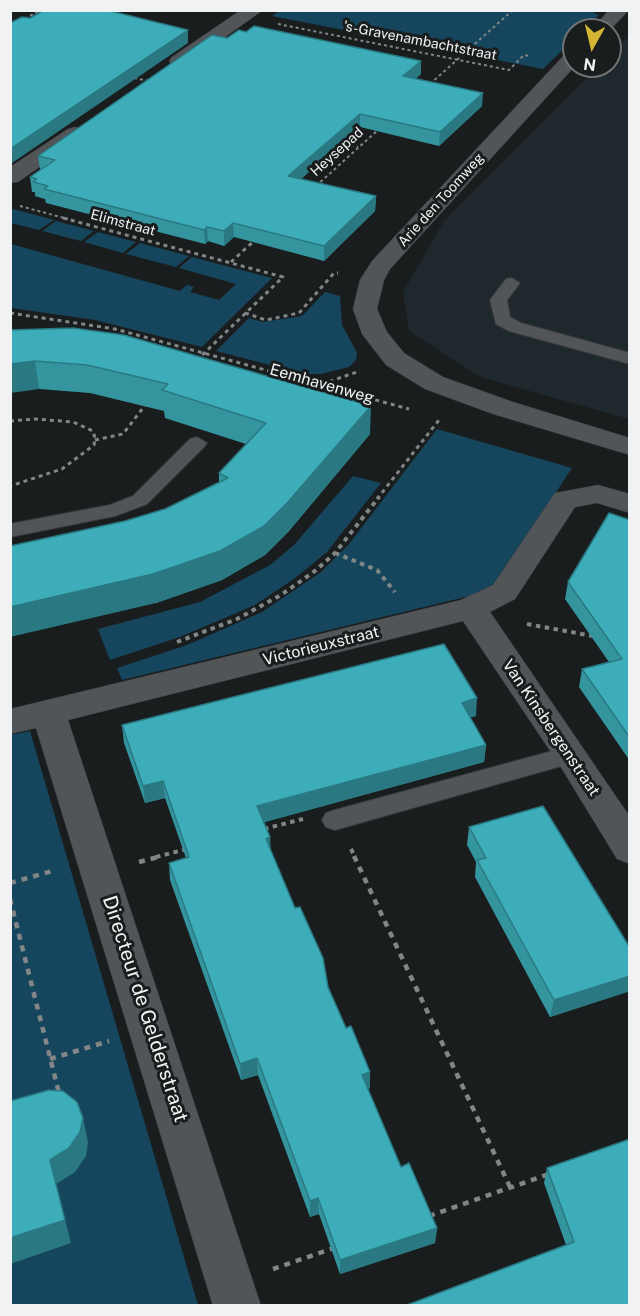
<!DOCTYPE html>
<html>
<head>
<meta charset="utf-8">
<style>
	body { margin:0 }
	#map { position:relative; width:640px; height:1316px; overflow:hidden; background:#1a1d1e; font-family:"Public Sans",sans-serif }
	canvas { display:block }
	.frame { position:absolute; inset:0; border:12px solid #f0f2f3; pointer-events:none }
	.north { position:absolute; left:562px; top:18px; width:60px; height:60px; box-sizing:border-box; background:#1a1d1e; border:2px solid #707273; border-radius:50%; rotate:188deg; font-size:16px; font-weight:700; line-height:24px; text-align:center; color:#f0f2f3 }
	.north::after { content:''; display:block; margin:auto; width:21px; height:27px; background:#d5b534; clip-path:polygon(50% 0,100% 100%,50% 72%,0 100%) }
</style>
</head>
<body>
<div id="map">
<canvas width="640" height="1316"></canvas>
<div class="frame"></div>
<div class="north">N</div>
</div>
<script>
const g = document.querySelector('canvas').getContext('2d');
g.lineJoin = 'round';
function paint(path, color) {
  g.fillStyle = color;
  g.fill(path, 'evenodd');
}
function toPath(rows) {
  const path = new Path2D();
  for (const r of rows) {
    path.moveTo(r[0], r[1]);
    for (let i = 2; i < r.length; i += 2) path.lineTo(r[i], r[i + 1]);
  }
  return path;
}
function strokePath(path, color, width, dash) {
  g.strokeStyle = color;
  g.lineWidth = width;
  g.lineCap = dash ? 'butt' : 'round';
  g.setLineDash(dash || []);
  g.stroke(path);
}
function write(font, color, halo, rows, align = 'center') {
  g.font = font + ' "Public Sans",sans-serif';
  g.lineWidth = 6;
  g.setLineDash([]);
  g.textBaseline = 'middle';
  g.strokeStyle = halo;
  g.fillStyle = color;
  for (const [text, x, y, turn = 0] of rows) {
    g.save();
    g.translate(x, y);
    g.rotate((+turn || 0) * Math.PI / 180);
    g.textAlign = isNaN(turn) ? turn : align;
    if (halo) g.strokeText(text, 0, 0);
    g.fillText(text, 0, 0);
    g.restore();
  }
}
const built = toPath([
	[629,36,629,419,480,377,409,331,403,292,444,221,599,66,610,66,610,55]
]);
const green = toPath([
	[279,11,588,10,599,15,583,30,574,30,574,39,543,69,272,16],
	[13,209,54,220,39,230,11,223,11,211],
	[56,221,94,231,81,241,42,231],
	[98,232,136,242,123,253,84,242],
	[140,243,189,256,176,267,126,254],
	[11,244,180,291,187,285,194,287,190,292,219,300,236,284,179,268,192,257,272,278,202,347,95,320,11,308],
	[325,292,340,296,342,325,357,353,356,360,349,367,321,374,305,374,216,351,249,318,263,322,302,316],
	[437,429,572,468,494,586,482,593,122,680,117,668,187,645,262,612,321,572,349,544],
	[353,476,381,483,327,552,294,579,255,605,180,637,110,660,98,629,200,602,270,565,294,545],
	[30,731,198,1305,11,1305,10,735]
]);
const pathFar3 = toPath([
	[25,19,40,10],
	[278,24,509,70,524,55,530,56],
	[134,78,149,81],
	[430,84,513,10],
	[339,143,358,147],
	[316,186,379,129],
	[20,206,68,219]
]);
const pathFar2 = toPath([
	[63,218,283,277,197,360],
	[231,262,256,239],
	[10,313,115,329,409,409],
	[245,313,266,320,299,313,334,273,338,273],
	[322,384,360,371],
	[10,421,35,419,73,422,93,431,95,438,94,445,62,469,10,486],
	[95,440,123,434,146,404],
	[377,499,439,420]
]);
const pathFar1 = toPath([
	[335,553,377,570,395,592],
	[527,624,593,636],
	[177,642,237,619,281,595,315,571,335,553,379,497],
	[264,829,303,819],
	[351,849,355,857],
	[156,857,187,849]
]);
const path = toPath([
	[354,856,510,1187],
	[139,862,162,856],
	[10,883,56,870],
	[10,899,59,1093],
	[50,1059,109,1041],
	[429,1216,549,1174],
	[273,1269,334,1248]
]);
const service = toPath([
	[512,278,520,283,507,300,510,317,521,323,630,353,630,364,509,331,496,324,490,300,506,279,512,278],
	[197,437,207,443,204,447,147,504,115,516,10,537,10,524,110,505,133,496,190,439,197,437],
	[571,746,579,749,583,755,579,761,335,830,326,827,322,820,326,813,335,810,571,746]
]);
const minor = toPath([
	[241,10,263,10,186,65,172,65,169,61,172,57,241,10],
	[75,127,82,129,85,133,82,137,18,182,10,183,10,167,68,129,75,127],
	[598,485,630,494,630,513,597,503,575,507,515,599,490,612,630,817,630,864,617,859,559,764,463,621,68,720,261,1306,213,1306,36,728,10,734,10,709,461,600,493,585,555,493,598,485]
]);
const tertiary = toPath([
	[609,10,629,10,610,30,591,30,609,10],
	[574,50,575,66,390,269,384,280,377,309,387,332,404,353,443,377,513,402,630,438,630,455,493,414,425,389,386,365,362,334,353,309,360,280,372,261,567,52,574,50]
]);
const wall = toPath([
	[227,38,421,61,421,74,415,79,482,106,439,146,360,127,301,179,376,196,375,211,324,261,234,237,224,246,208,241,205,244,46,203,45,199,35,196,35,192,32,192,30,177,40,170,38,156],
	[10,330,370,434,289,531,265,555,222,580,156,603,125,521,165,509,219,482,219,473,246,444,165,418,164,411,90,393,39,389],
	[630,520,630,761,579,687,582,669,609,662,565,599,568,582],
	[476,716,470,717,486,745,484,762,264,822,271,851,328,987,370,1088,368,1089,401,1167,437,1228,435,1243,340,1274,319,1214,310,1217,258,1075,241,1080,170,880,169,863,186,858,165,798,145,803,124,743,122,725],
	[469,827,630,948,630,991,550,1017,475,877,476,862,467,845],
	[547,1168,630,1305,566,1245,544,1183]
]);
const shadedWall = toPath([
	[188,30,188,43,12,163,10,149],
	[421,61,421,74,402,90,403,76],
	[483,93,482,106,439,146,440,132],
	[360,114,360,127,288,190,288,176],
	[376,196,375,211,324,261,324,246],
	[233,223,234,237,224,246,224,231],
	[207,227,208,241,205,244,204,230],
	[35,361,39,389,10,393,10,364],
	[371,406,370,434,289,531,265,555,222,580,156,603,10,637,10,607],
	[477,698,476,716,460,720,462,703],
	[486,745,484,762,258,824,257,806],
	[163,781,165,798,145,803,143,786],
	[270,837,271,855,266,839],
	[630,976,630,991,550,1017,554,1000],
	[257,1058,258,1075,241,1080,240,1064],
	[370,1072,370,1088,362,1091,362,1075],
	[83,1118,88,1142,86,1156,75,1172,56,1184,71,1243,10,1264,10,1238,50,1160],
	[318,1198,319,1214,310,1217,310,1201],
	[437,1228,435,1243,340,1274,340,1260]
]);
const building = toPath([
	[44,10,106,10,188,30,10,149,10,23,22,17,30,18,44,10],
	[254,26,421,61,403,76,483,93,440,132,360,114,288,176,376,196,324,246,233,223,224,231,207,227,204,230,44,189,48,186,33,182,37,179,30,177,55,160,38,156,212,35,227,38,239,30,246,32,254,26],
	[73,328,124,335,371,406,288,502,264,526,220,551,153,574,10,607,10,546,125,521,165,509,228,478,219,473,266,423,162,390,168,384,87,365,35,361,10,364,10,330,73,328],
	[609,513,630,520,630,738,582,669,622,659,568,582,609,513],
	[444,644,477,698,462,703,486,745,257,806,270,837,266,839,295,908,300,907,323,958,328,987,346,1028,351,1026,370,1072,362,1075,401,1167,409,1163,437,1228,340,1260,318,1198,310,1201,257,1058,240,1064,169,863,189,857,163,781,143,786,122,725,444,644],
	[543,806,630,948,630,976,554,1000,477,860,486,858,469,827,543,806],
	[49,1090,63,1091,77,1102,83,1118,80,1132,69,1148,50,1160,65,1220,10,1238,10,1101,49,1090],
	[630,1139,630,1305,407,1305,574,1242,547,1168,630,1139]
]);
const farStreetnames = [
	["'s-Gravenambachtstraat",420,41,11],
	["Heysepad",337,152,-42],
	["Arie den Toomweg",441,200,-48],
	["Elimstraat",123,223,15]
];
const streetNames = [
	["Eemhavenweg",322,384,16],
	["Victorieuxstraat",321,646,-14],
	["Van Kinsbergenstraat",551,728,56]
];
const nearStreetnames = [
	["Directeur de Gelderstraat",145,1009,72]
];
paint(built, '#1f282c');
paint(green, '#16465d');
strokePath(service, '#393b3c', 2);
strokePath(minor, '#393b3c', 1);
strokePath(tertiary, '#393b3c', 1);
strokePath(pathFar3, '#838687', 2, [3, 3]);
strokePath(pathFar2, '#838687', 3, [4, 4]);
strokePath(pathFar1, '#838687', 4, [4.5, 4.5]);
strokePath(path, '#838687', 4.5, [6, 6]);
paint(service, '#525557');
paint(minor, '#525557');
paint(tertiary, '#525557');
paint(wall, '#34959f');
paint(shadedWall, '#2a7982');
paint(building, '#3cadb9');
strokePath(building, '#2a7982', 1.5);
write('14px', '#f0f2f3', '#1a1d1e', farStreetnames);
write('16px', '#f0f2f3', '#1a1d1e', streetNames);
write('20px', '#f0f2f3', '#1a1d1e', nearStreetnames);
</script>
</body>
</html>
